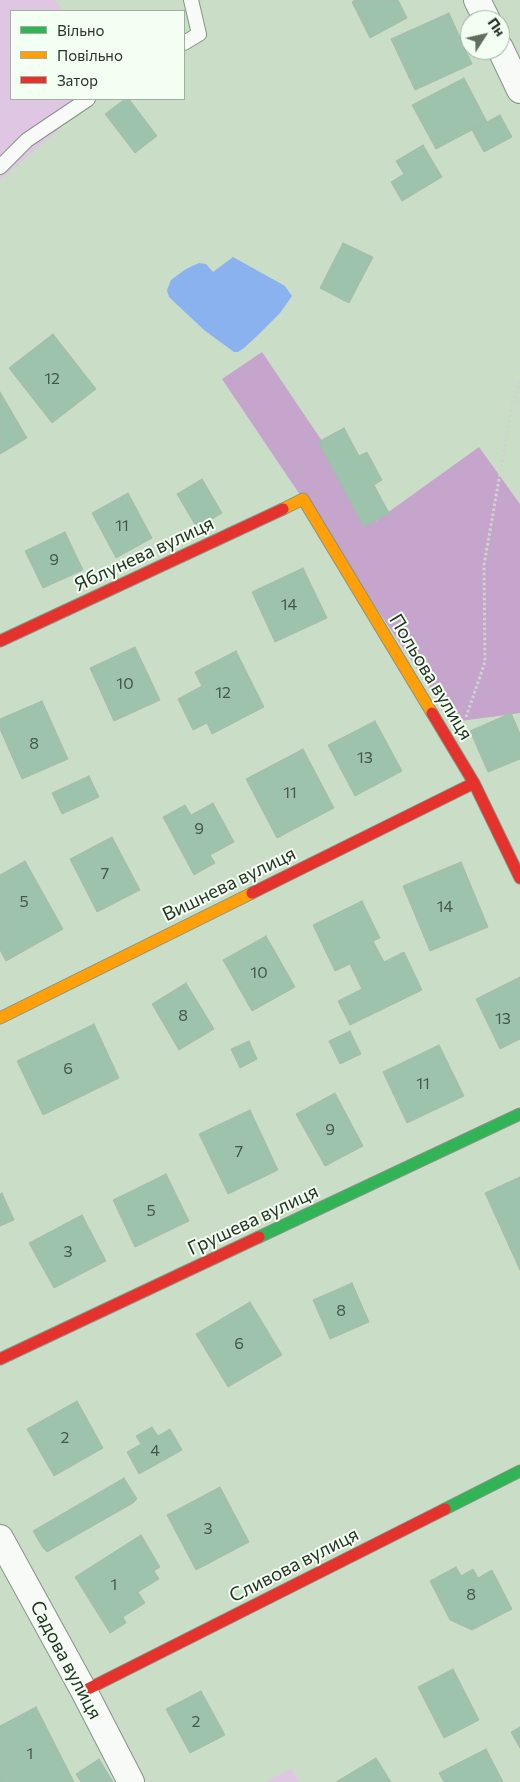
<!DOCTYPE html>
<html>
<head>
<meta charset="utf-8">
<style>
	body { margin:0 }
	#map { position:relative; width:520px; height:1782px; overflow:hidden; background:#c9ddc7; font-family:Commissioner,sans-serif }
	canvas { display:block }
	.legend { position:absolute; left:10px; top:10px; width:175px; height:90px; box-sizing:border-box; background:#f4fff3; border:1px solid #a2aea0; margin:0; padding:6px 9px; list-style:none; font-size:15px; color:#263424 }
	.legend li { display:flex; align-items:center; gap:10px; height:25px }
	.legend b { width:25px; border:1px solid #a2aea0 }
	.north { position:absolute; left:460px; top:10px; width:50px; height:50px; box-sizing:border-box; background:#f4fff3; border:1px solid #a2aea0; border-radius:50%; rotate:55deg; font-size:14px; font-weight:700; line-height:20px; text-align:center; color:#263424 }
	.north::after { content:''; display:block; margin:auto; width:18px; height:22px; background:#5f6f5d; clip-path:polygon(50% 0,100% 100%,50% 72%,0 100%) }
</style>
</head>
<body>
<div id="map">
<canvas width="520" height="1782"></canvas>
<ul class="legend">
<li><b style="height:6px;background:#30b455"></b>Вільно</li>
<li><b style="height:6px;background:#ff9f0a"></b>Повільно</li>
<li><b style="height:6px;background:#e5322d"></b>Затор</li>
</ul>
<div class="north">Пн</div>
</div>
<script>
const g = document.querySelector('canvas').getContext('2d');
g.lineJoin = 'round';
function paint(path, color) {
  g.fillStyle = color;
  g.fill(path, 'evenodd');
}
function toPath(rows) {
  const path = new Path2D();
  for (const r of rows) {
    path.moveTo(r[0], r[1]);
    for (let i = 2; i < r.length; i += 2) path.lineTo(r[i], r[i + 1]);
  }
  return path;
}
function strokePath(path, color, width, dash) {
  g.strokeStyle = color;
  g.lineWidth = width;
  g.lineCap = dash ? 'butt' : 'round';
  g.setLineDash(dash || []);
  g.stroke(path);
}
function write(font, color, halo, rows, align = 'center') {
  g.font = font + ' Commissioner,sans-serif';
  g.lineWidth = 4;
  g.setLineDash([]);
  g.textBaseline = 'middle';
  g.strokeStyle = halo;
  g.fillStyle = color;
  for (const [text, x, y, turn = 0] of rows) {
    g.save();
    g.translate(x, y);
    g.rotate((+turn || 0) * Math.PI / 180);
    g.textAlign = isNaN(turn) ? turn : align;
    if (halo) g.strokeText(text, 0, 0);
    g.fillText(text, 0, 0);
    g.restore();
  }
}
const green = toPath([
	[0,0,55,0,63,11,11,11,11,99,94,99,0,180],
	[292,1769,299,1782,265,1782]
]);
const forest = toPath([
	[262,352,376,521,479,447,520,504,520,713,453,722,222,379]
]);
const water = toPath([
	[233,257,285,286,292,296,280,313,257,336,244,348,238,352,234,352,204,330,169,297,167,290,171,280,186,269,199,263,206,264,213,272]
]);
const building = toPath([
	[355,0,398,0,407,18,370,38,352,2,355,0],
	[449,13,472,64,415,90,391,39,449,13],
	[464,78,487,122,436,149,412,105,464,78],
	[125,99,129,99,157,136,135,153,105,114,125,99],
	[500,115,512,137,484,152,472,130,500,115],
	[423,145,442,177,402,201,391,182,404,174,396,161,423,145],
	[343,243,373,257,349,303,320,288,343,243],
	[53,334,96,389,52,423,9,368,53,334],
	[0,392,27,438,0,454,0,392],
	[344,428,359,456,367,452,382,480,374,485,389,513,364,527,318,442,344,428],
	[202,479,222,513,197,528,177,494,202,479],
	[128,493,152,538,116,558,92,513,128,493],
	[65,532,83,570,43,588,25,551,65,532],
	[303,568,327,618,275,642,252,592,303,568],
	[135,647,160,700,114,721,90,668,135,647],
	[236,651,264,707,212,734,207,723,193,730,178,699,202,686,195,672,236,651],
	[42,701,68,759,22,779,0,729,0,719,42,701],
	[511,713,520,734,520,759,488,772,470,731,511,713],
	[375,721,402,771,355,796,328,745,375,721],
	[303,749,334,808,277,838,246,779,303,749],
	[89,776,99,797,62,814,52,793,89,776],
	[213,803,234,842,210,855,215,863,194,875,163,817,185,805,191,815,213,803],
	[112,837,140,890,97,912,70,859,112,837],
	[25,861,63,929,6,961,0,950,0,875,25,861],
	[461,862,488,927,430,951,403,886,461,862],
	[362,901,380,938,373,941,384,962,404,952,422,990,350,1025,338,1001,362,989,350,964,335,971,313,925,362,901],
	[266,936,295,987,252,1011,223,960,266,936],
	[520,977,520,1039,500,1049,476,999,520,977],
	[186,983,214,1029,179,1050,152,1004,186,983],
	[94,1024,119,1078,43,1115,17,1061,94,1024],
	[350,1031,361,1054,340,1064,329,1041,350,1031],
	[249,1041,257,1059,240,1068,231,1049,249,1041],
	[439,1045,464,1096,407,1123,383,1072,439,1045],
	[335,1093,363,1146,325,1166,296,1114,335,1093],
	[250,1110,278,1170,228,1194,199,1134,250,1110],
	[166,1174,189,1221,135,1247,113,1200,166,1174],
	[520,1177,520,1270,485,1193,520,1177],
	[2,1193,14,1220,0,1226,0,1194,2,1193],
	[82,1215,106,1261,54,1288,29,1243,82,1215],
	[352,1283,369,1322,330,1339,313,1300,352,1283],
	[250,1302,282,1355,228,1387,196,1334,250,1302],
	[77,1401,103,1448,54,1476,27,1429,77,1401],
	[152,1427,158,1436,170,1429,182,1450,139,1474,127,1452,141,1444,136,1436,152,1427],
	[124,1478,137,1499,133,1503,47,1552,43,1548,33,1531,124,1478],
	[220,1487,249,1542,196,1570,167,1515,220,1487],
	[141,1535,160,1567,154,1571,159,1579,138,1592,145,1603,123,1617,126,1623,110,1633,75,1577,141,1535],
	[456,1567,461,1576,473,1569,478,1578,492,1570,512,1609,472,1630,450,1620,430,1581,456,1567],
	[453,1669,479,1720,444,1738,418,1687,453,1669],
	[201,1691,225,1735,190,1753,166,1709,201,1691],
	[36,1707,74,1782,0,1782,0,1726,36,1707],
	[520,1727,520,1748,511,1732,520,1727],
	[486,1749,503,1782,444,1782,439,1773,486,1749],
	[376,1758,391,1782,336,1782,376,1758],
	[99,1759,113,1782,81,1782,76,1774,99,1759]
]);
const path = toPath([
	[466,717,485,662,484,565,512,405,520,382]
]);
const lane = toPath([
	[184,43,199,34,191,0],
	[0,167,27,140,88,99]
]);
const street = toPath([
	[477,0,487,20],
	[500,48,520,90],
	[0,1538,84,1691,131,1782]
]);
const fast = toPath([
	[259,1237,520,1114],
	[445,1509,520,1471]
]);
const slow = toPath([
	[283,509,303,499,432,713],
	[0,1018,252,893]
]);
const jam = toPath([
	[0,641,283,509],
	[432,713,474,783,520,878],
	[252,893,474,783],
	[0,1359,259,1237],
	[84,1691,445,1509]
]);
const numberNames = [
	["12",52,379],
	["11",122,526],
	["9",54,560],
	["14",289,605],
	["10",125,684],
	["12",223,693],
	["8",34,744],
	["13",365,758],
	["11",290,793],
	["9",199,829],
	["7",105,874],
	["5",24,902],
	["14",445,907],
	["10",259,973],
	["8",183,1016],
	["13",503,1019],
	["6",68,1069],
	["11",423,1084],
	["9",330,1130],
	["7",239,1152],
	["5",151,1211],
	["3",68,1252],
	["8",341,1311],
	["6",239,1344],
	["2",65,1438],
	["4",155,1451],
	["3",208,1529],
	["1",114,1585],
	["8",471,1595],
	["2",196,1722],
	["1",30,1754]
];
const streetNames = [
	["Яблунева вулиця",144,554,-25],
	["Польова вулиця",431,677,59],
	["Вишнева вулиця",229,884,-26],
	["Грушева вулиця",253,1220,-25],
	["Сливова вулиця",294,1565,-27],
	["Садова вулиця",66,1660,62]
];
paint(green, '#dfc6e3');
paint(forest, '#c6a5cc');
paint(water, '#89b2ee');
paint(building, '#9ec3ad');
strokePath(building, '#a8baac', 1);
strokePath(lane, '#859584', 16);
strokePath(street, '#859584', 28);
strokePath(fast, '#859584', 13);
strokePath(slow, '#859584', 13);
strokePath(jam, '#859584', 13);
strokePath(path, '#ced4ce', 3, [2.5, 2.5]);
strokePath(lane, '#f7faf7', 14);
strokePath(street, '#f7faf7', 26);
strokePath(fast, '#30b455', 11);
strokePath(slow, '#ff9f0a', 11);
strokePath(jam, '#e5322d', 11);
write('16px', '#445846', null, numberNames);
write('19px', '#263424', '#f4fff3', streetNames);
</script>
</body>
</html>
